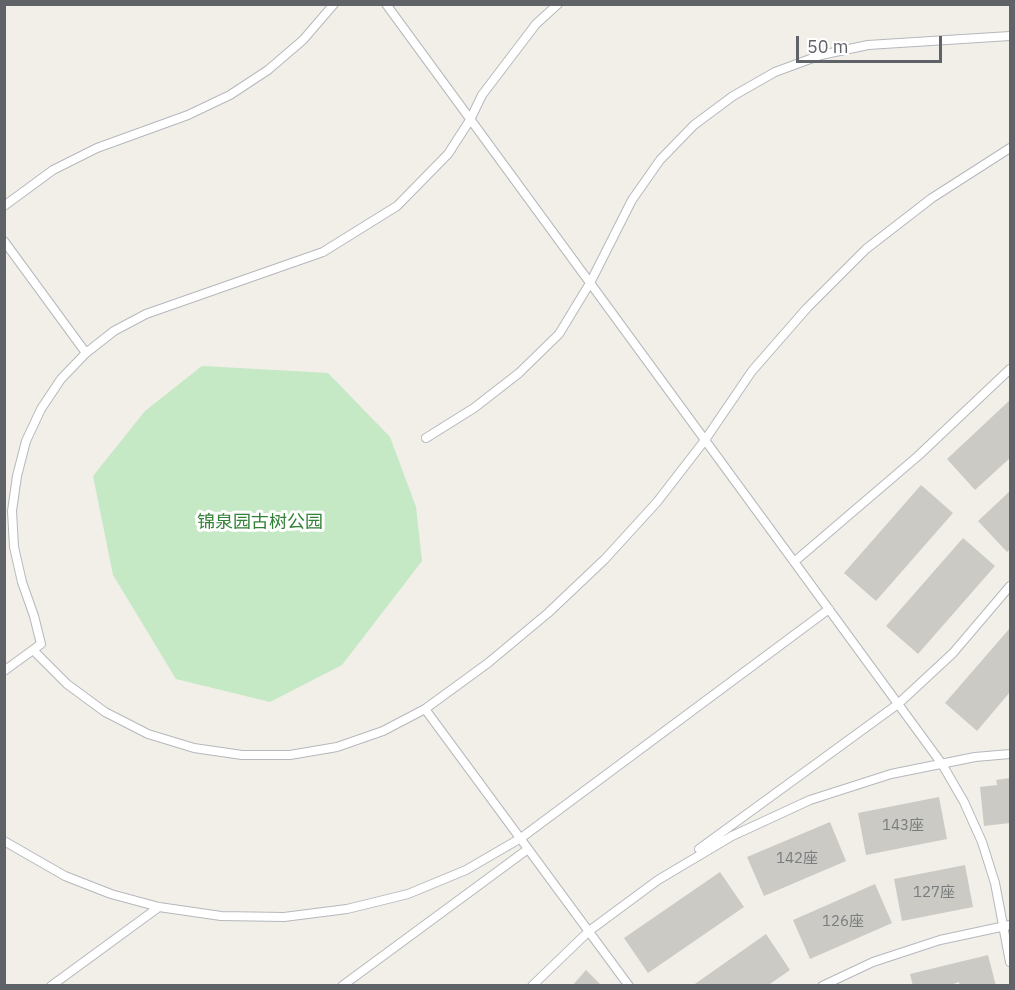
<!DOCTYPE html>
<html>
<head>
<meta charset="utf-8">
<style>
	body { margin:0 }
	#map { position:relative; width:1015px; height:990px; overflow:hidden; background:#f1efe8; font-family:"IBM Plex Sans",sans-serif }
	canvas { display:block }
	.frame { position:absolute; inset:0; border:6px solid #5f6368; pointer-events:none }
	.scale { position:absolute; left:796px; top:36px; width:146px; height:27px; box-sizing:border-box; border:3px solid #5f6368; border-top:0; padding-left:8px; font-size:18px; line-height:21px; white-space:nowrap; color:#5f6368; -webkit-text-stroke:4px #fff; paint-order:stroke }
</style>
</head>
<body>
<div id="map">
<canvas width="1015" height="990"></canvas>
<div class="frame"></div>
<div class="scale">50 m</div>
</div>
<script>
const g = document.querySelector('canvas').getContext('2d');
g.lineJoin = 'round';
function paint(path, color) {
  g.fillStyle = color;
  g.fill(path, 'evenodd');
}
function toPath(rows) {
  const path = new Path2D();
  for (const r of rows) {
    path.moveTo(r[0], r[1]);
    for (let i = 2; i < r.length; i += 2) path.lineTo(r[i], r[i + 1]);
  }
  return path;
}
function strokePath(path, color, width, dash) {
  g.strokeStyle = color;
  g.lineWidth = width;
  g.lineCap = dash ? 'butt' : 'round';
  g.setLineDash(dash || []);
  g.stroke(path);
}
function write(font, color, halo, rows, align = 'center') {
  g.font = font + ' "IBM Plex Sans","Noto Sans SC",sans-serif';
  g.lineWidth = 6;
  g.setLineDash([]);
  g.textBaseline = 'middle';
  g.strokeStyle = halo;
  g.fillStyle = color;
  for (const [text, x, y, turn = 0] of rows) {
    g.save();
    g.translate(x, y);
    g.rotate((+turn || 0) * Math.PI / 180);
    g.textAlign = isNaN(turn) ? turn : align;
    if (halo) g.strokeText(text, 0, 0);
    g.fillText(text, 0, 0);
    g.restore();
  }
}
const green = toPath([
	[202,366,328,373,390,437,416,507,422,561,342,665,270,702,176,679,113,575,93,476,145,411]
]);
const building = toPath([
	[1010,400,1010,458,975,490,947,459],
	[921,485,953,513,876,601,844,573],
	[1010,491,1010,549,1007,552,978,521],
	[963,538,995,566,918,654,886,626],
	[1010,628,1010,692,977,731,945,703],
	[1010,778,1010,823,984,826,980,787,997,785,996,780],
	[939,797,947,839,866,855,858,813],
	[830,822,846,861,764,896,747,857],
	[965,865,973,907,902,921,894,879],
	[720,872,744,907,648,973,624,938],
	[875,884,892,923,810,959,793,920],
	[766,934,790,970,767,986,692,986],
	[988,955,996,986,960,986,959,982,948,986,913,986,910,974],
	[586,970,602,986,572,986]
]);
const service = toPath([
	[386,4,942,764,964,802,982,842,995,883,1010,962],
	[4,206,53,170,97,148,188,115,230,95,268,70,303,40,334,4],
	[4,241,86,353],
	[426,438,474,408,519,373,559,334,590,283,632,200,660,160,694,125,733,96,775,72,821,55,868,45,1010,36],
	[794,562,918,456,1010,369],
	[33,650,67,684,105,712,148,734,194,748,242,755,290,755,337,747,383,731,425,709,488,663,548,613,605,559,657,502,705,440,752,371,807,308,866,249,932,198,1010,148],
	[4,671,41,644,34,616,22,582,14,547,12,511,17,476,26,441,41,409,61,379,86,353,114,331,146,314,323,252,397,206,448,154,470,120,482,95,536,24,558,4],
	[425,709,629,986],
	[4,841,65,876,111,894,159,907,221,916,284,917,347,909,408,894,466,870,521,838,829,609],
	[699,849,898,704,953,653,1010,586],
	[51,986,159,907],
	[342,986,528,849],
	[532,986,589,931,658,880,732,836,810,800,891,774,975,757,1010,754],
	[822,986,873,962,940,940,1010,925]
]);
const numberNames = [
	["143座",903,826],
	["142座",797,859],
	["127座",934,893],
	["126座",843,922]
];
const parkNames = [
	["锦泉园古树公园",260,523]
];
paint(green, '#c5e8c5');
paint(building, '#cccac5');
strokePath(service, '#b5b8bc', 10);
strokePath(service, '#fff', 8);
write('15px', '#7a7d7f', null, numberNames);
write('18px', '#348238', '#fff', parkNames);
</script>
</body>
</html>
